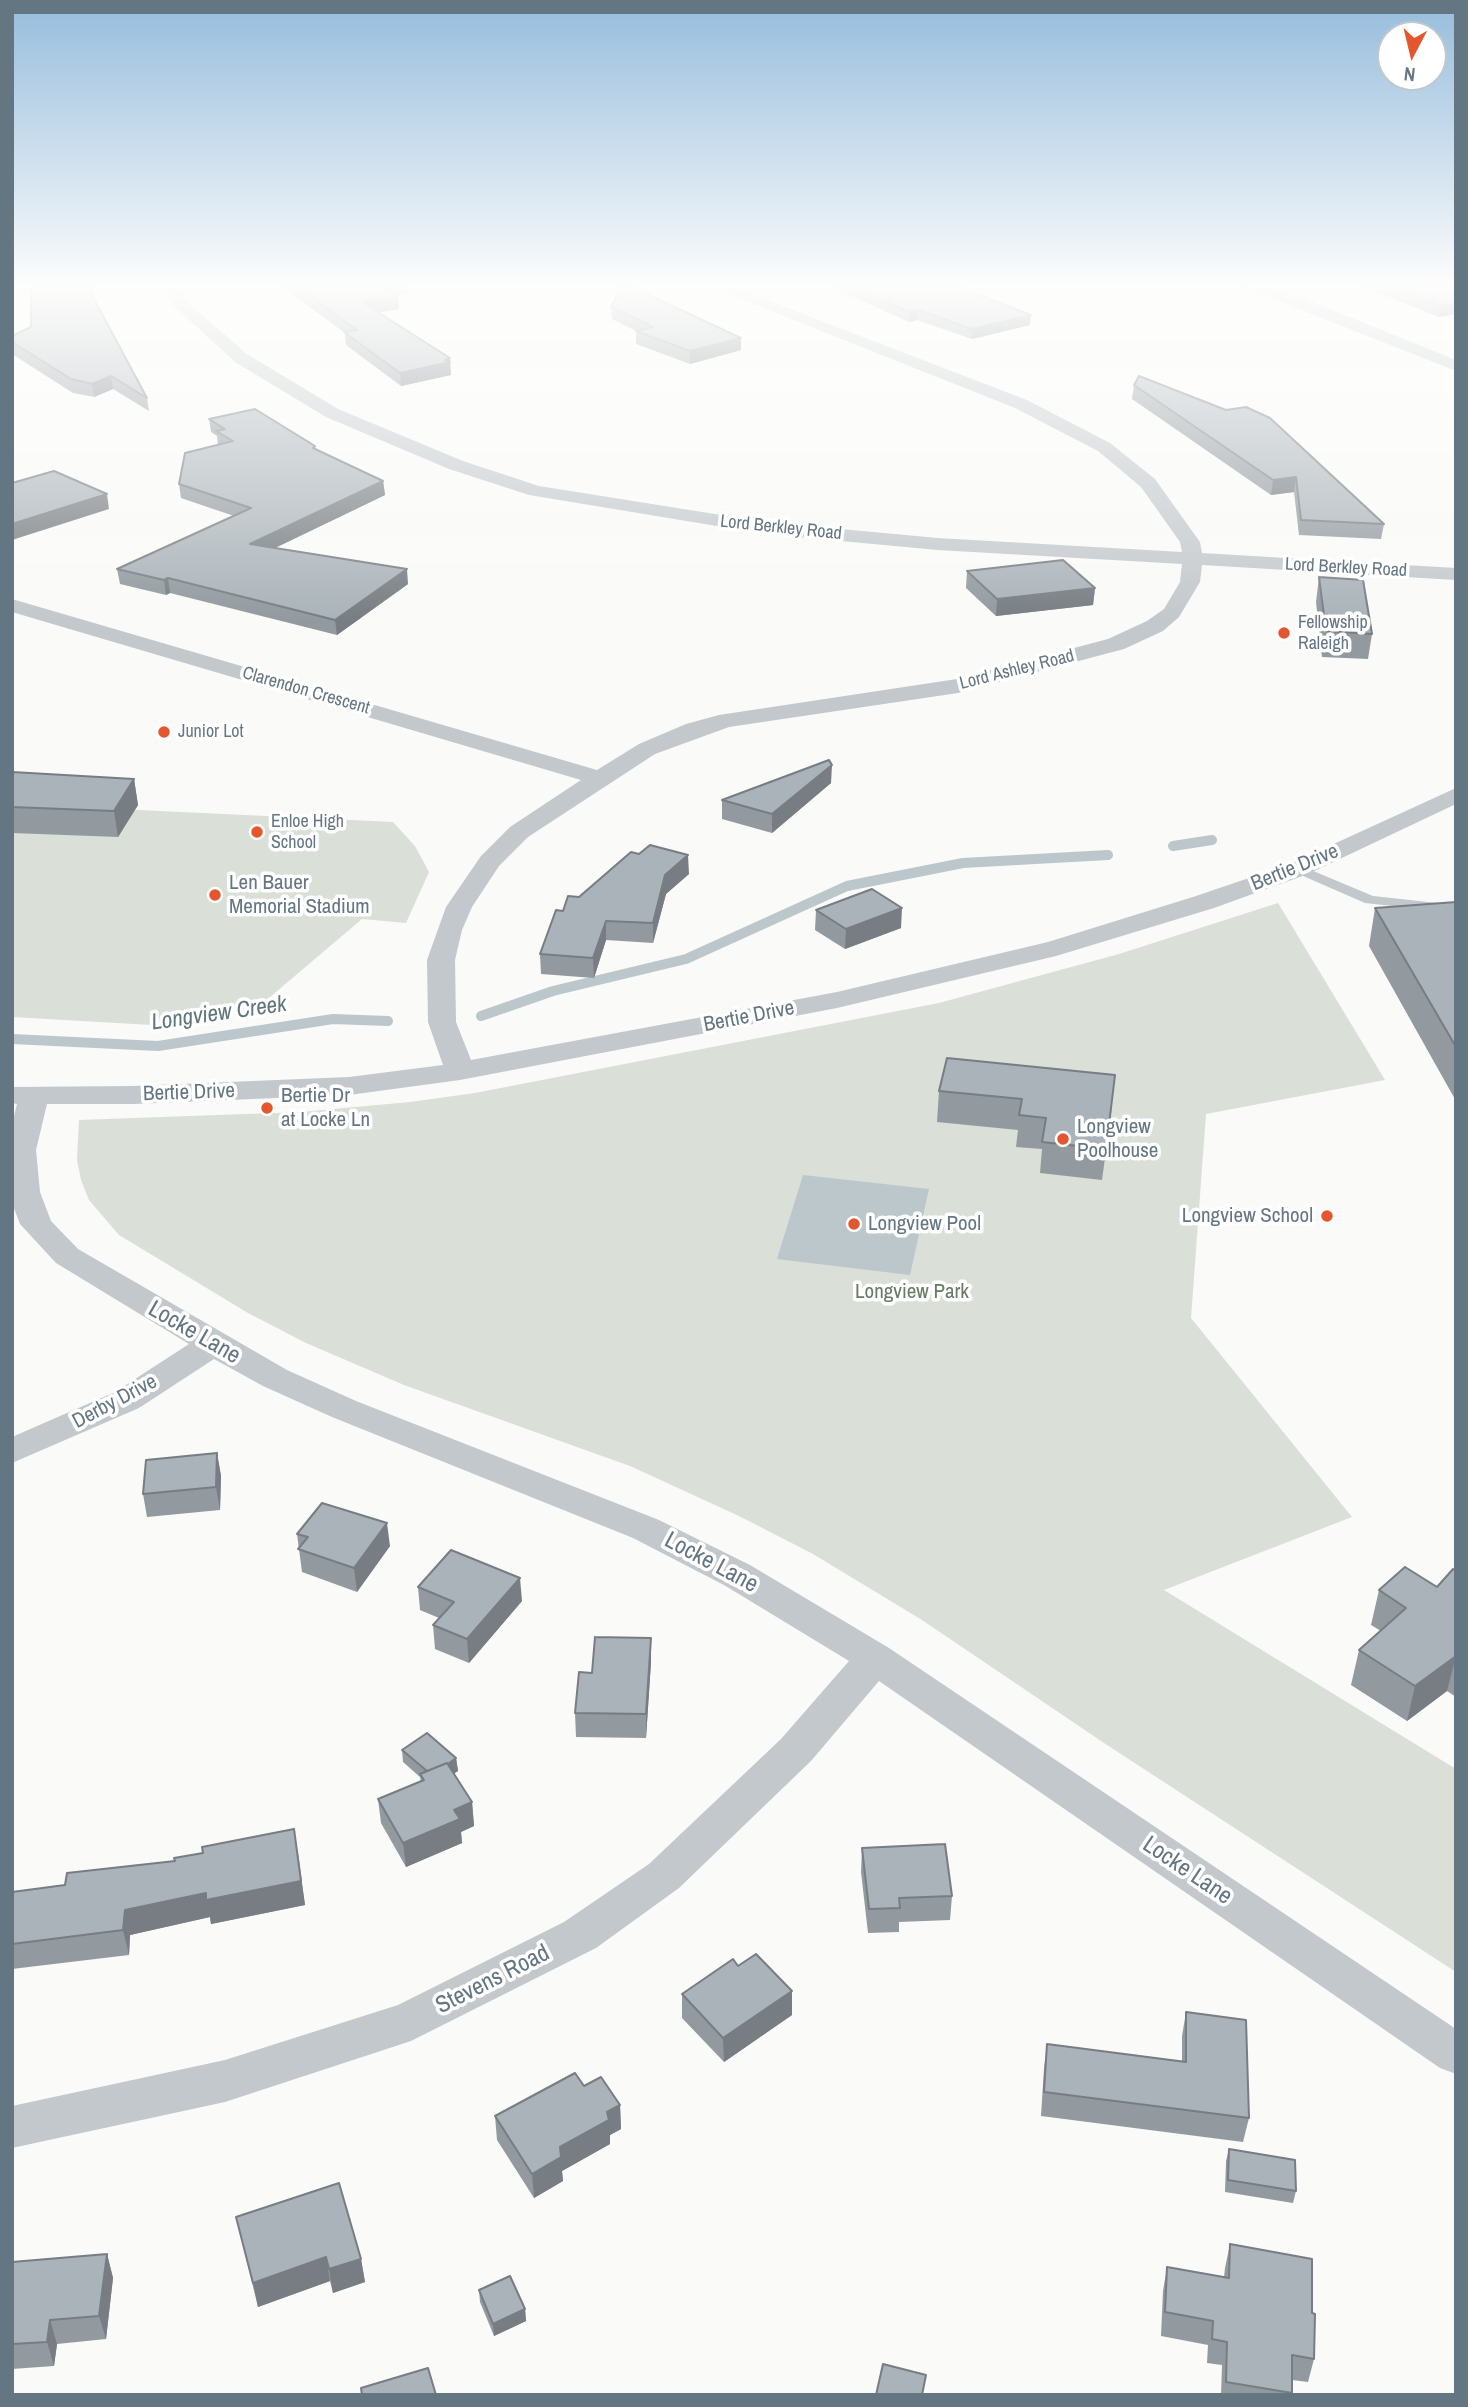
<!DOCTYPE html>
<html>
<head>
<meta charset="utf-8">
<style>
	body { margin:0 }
	#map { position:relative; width:1468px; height:2407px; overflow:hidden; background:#fafaf8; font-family:"Archivo Narrow",sans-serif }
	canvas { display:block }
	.frame { position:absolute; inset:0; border:14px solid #657683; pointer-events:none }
	.north { position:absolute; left:1377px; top:21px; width:70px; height:70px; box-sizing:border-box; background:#fff; border:2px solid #c1c8cd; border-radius:50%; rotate:187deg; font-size:19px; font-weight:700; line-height:28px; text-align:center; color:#657683 }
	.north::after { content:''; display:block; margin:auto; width:24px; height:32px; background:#e4572e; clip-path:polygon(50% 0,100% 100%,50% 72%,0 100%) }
</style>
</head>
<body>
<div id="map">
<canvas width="1468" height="2407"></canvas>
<div class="frame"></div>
<div class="north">N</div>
</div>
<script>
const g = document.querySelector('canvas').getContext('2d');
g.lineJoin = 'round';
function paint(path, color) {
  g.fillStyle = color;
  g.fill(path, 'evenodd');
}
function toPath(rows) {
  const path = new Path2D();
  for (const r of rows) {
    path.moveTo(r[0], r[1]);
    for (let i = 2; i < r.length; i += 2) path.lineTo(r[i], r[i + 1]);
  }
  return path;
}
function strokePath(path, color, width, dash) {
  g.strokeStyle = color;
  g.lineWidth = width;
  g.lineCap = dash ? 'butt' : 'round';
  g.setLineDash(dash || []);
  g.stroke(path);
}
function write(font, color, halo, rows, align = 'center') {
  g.font = font + ' "Archivo Narrow",sans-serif';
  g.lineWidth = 7;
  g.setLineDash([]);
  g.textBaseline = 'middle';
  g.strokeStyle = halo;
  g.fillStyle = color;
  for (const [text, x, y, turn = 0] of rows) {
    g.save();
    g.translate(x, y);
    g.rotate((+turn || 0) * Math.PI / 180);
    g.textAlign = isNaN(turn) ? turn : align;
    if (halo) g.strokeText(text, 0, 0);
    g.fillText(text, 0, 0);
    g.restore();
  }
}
const green = toPath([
	[12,804,393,822,415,846,429,872,406,923,362,919,263,1003,208,1019,152,1025,12,1017],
	[1278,903,1385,1080,1206,1114,1191,1318,1352,1517,1164,1590,1456,1769,1456,1972,1107,1745,922,1620,813,1554,739,1516,630,1466,404,1385,306,1343,248,1313,119,1235,89,1200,81,1180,77,1160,79,1120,301,1112,410,1102,475,1093,939,1003,1119,954]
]);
const water = toPath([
	[803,1175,929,1189,910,1275,777,1259]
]);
const stream = toPath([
	[1173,846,1212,840],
	[481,1016,553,991,686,959,847,886,963,863,1108,855],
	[12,1039,158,1046,333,1019,388,1021]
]);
const service = toPath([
	[1299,865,1373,896,1456,905,1456,913,1365,903,1294,872,1294,866,1299,865]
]);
const minor = toPath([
	[162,284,178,284,187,302,247,354,338,409,463,461,539,486,765,522,938,538,1182,552,1180,542,1141,487,1098,451,1015,408,703,284,725,284,1027,400,1110,443,1155,479,1200,542,1202,553,1456,568,1456,580,1202,565,1200,582,1179,617,1163,631,1124,649,958,693,729,727,655,754,528,837,499,866,472,907,462,930,455,960,456,1022,471,1060,837,992,1048,942,1196,896,1290,864,1456,788,1456,804,1308,874,1214,908,1056,956,837,1008,460,1080,349,1095,133,1104,47,1104,36,1150,40,1192,51,1221,78,1249,287,1370,356,1401,659,1520,750,1565,889,1648,1456,2029,1456,2074,1440,2068,879,1681,811,1761,679,1888,596,1948,411,2041,225,2102,12,2148,12,2106,225,2060,398,2005,564,1922,649,1864,781,1739,849,1661,724,1585,633,1538,332,1417,263,1386,214,1359,139,1408,12,1463,12,1437,115,1392,189,1344,56,1263,20,1224,12,1203,12,1124,17,1104,12,1103,12,1087,133,1086,349,1077,443,1065,428,1022,427,960,446,907,481,856,510,827,581,780,12,612,12,599,597,770,639,744,686,724,719,715,957,679,1108,639,1147,621,1164,609,1180,582,1182,564,938,550,765,534,529,495,449,469,326,417,235,362,175,307,162,284],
	[1236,284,1259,284,1305,299,1456,360,1456,371,1236,284]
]);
const wall = toPath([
	[278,284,408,284,409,293,395,295,399,309,378,312,451,372,450,372,451,375,401,386,346,345,345,333],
	[825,284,952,284,1030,325,972,339,917,320,909,322],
	[1364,284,1456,284,1439,317,1364,287],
	[94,299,147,398,149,411,113,389,94,397,73,393,12,354,12,336],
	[611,307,741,350,690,364,636,344,636,331,612,319],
	[1134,385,1384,524,1381,539,1299,535,1294,492,1271,495,1132,399],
	[209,419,315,446,316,449,383,481,385,495,275,548,408,584,337,635,170,593,166,595,120,584,117,569,234,516,181,498,179,484,218,445,217,436,211,432],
	[967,571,1095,588,1093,605,996,616,966,588],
	[1319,577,1372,634,1368,659,1322,657,1316,602],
	[12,772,134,779,138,805,118,837,12,833],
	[831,783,772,833,722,819,722,800],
	[689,874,666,894,653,943,606,940,594,978,541,974,540,954,563,911],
	[1456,902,1456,1101,1369,946,1375,908],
	[816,910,901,928,845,949,815,930],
	[939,1091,1112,1106,1102,1180,1040,1173,1042,1149,1016,1147,1018,1130,937,1122],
	[217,1453,221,1476,220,1510,147,1517,143,1494],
	[297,1534,390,1546,357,1592,302,1572],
	[1456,1571,1456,1697,1447,1691,1407,1721,1351,1685,1359,1650,1381,1631,1371,1625,1379,1590,1437,1587],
	[418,1587,522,1601,469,1663,435,1649,433,1625,439,1618,420,1610],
	[651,1638,651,1662,646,1738,576,1737,575,1713,592,1673],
	[402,1750,456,1758,458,1771,454,1773,472,1802,474,1826,461,1832,462,1843,406,1867,381,1823,378,1799,421,1782,420,1777,403,1762],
	[862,1848,952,1896,950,1920,899,1922,899,1932,868,1933,861,1872],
	[298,1853,305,1905,211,1924,210,1917,130,1935,129,1955,12,1969,12,1892],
	[738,1966,792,2015,724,2062,682,2018,682,1994],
	[1186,2012,1249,2118,1243,2142,1041,2116,1044,2068,1047,2044,1182,2061,1182,2036],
	[584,2086,620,2105,621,2129,610,2135,610,2144,562,2171,563,2181,534,2198,497,2140,495,2116],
	[1229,2149,1296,2191,1293,2203,1225,2192,1226,2161],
	[236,2217,361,2259,365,2282,333,2293,330,2281,258,2307],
	[1230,2244,1312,2313,1314,2359,1308,2382,1292,2380,1291,2395,1221,2395,1222,2365,1207,2363,1208,2345,1161,2336,1163,2291,1167,2267,1224,2277,1225,2268],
	[107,2254,113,2278,106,2339,57,2344,54,2366,12,2369,12,2262],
	[479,2290,525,2309,526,2321,494,2336,480,2302]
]);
const shadedWall = toPath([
	[379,284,408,284,409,293,380,297],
	[398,297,399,309,363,315,362,302],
	[1456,303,1456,314,1439,317,1441,306],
	[918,310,917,320,909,322,909,312],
	[1031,315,1030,325,972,339,972,329],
	[741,338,741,350,690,364,690,351],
	[450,358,451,375,401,386,400,373],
	[111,376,113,389,94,397,92,384],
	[1296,477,1294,492,1271,495,1273,480],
	[383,481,385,495,252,559,250,544],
	[107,494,109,509,12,540,12,524],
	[407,569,408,584,337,635,335,620],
	[168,578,170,593,166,595,164,580],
	[1095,588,1093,605,996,616,997,599],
	[832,765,831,783,772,833,772,814],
	[134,779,138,805,118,837,114,811],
	[688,855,689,874,666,894,653,943,653,923,665,875],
	[902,908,901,928,845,949,846,929],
	[606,921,606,940,594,978,593,958],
	[217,1453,221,1476,220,1510,216,1487],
	[387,1523,390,1546,357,1592,354,1568],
	[520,1578,522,1601,469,1663,467,1639],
	[651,1638,651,1662,646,1738,646,1714],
	[1456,1656,1447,1691,1407,1721,1415,1686],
	[456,1758,458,1771,433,1788,432,1776],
	[472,1802,474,1826,461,1832,462,1843,406,1867,403,1843,454,1810],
	[294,1829,305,1905,211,1924,210,1917,130,1935,129,1955,123,1930,125,1910],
	[792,1991,792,2015,724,2062,723,2038],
	[620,2105,621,2129,610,2135,610,2144,562,2171,563,2181,534,2198,532,2174,560,2147,607,2112],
	[107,2254,113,2278,106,2339,99,2316],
	[326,2257,330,2281,258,2307,253,2283],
	[361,2259,365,2282,333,2293,329,2269],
	[525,2309,526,2321,494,2336,493,2324],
	[50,2320,57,2344,54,2366,47,2342]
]);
const building = toPath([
	[31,284,90,284,94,299,147,398,111,376,92,384,71,379,12,342,12,336,31,327,31,284],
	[293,284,380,284,379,284,398,297,362,302,450,358,445,360,450,362,400,373,344,332,357,330,293,284],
	[623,284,625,284,741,338,690,351,636,331,653,327,611,307,623,284],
	[847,284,952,284,1031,315,972,329,918,310,909,312,847,284],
	[1386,284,1456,284,1456,303,1441,306,1386,284],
	[1139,376,1226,410,1246,407,1270,418,1384,524,1301,520,1296,477,1273,480,1134,385,1139,376],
	[255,409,315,446,313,448,383,481,250,544,407,569,335,620,168,578,164,580,117,569,251,508,179,484,185,453,233,441,216,431,225,429,209,419,255,409],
	[54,471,107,494,12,524,12,483,54,471],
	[1063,560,1095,588,997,599,967,571,1063,560],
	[1319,577,1363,580,1372,634,1326,631,1319,577],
	[829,760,832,765,772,814,722,800,829,760],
	[12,772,134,779,114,811,12,807,12,772],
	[650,845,688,855,665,875,653,923,606,921,593,958,540,954,556,910,563,911,568,896,579,897,631,852,639,854,650,845],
	[872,889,902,908,846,929,816,910,872,889],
	[1456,902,1456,1047,1375,908,1456,902],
	[947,1058,1115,1075,1106,1149,1042,1142,1046,1118,1019,1115,1022,1099,939,1091,947,1058],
	[217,1453,216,1487,143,1494,146,1460,217,1453],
	[322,1503,387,1523,354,1568,298,1549,308,1537,297,1534,322,1503],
	[451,1550,520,1578,467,1639,433,1625,454,1602,418,1587,451,1550],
	[1405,1567,1437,1587,1453,1569,1456,1571,1456,1656,1415,1686,1359,1650,1406,1608,1379,1590,1405,1567],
	[595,1637,651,1638,646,1714,575,1713,579,1672,592,1673,595,1637],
	[427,1733,456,1758,448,1764,447,1763,427,1771,402,1750,427,1733],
	[447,1763,472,1802,454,1810,460,1819,403,1843,378,1799,424,1780,420,1774,447,1763],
	[294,1829,301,1881,206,1900,206,1893,125,1910,123,1930,12,1944,12,1892,65,1885,67,1873,175,1861,174,1858,203,1853,202,1847,294,1829],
	[945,1844,952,1896,899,1898,900,1908,869,1909,862,1848,945,1844],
	[756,1954,792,1991,723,2038,682,1994,733,1959,738,1966,756,1954],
	[1186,2012,1246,2020,1249,2118,1044,2092,1047,2044,1186,2062,1186,2012],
	[575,2073,584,2086,601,2077,620,2105,607,2112,609,2120,560,2147,561,2157,532,2174,495,2116,575,2073],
	[1229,2149,1295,2160,1296,2191,1228,2180,1229,2149],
	[339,2183,361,2259,329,2269,326,2257,253,2283,236,2217,339,2183],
	[1230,2244,1312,2259,1312,2313,1315,2314,1314,2359,1292,2355,1292,2393,1226,2382,1227,2342,1212,2339,1213,2321,1165,2312,1167,2267,1229,2278,1230,2244],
	[107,2254,99,2316,50,2320,47,2342,12,2344,12,2262,107,2254],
	[510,2276,525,2309,493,2324,479,2290,510,2276],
	[883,2364,926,2375,922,2395,876,2395,883,2364],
	[428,2368,436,2395,362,2395,361,2388,428,2368]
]);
const markers = [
	[1284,633,7,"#e4572e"],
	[164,732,7,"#e4572e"],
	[257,832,7,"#e4572e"],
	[215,895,7,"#e4572e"],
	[267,1108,7,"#e4572e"],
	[1063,1139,7,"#e4572e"],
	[1327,1216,7,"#e4572e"],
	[854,1224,7,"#e4572e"]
];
const farStreetnames = [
	["Lord Berkley Road",781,528,6],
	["Lord Berkley Road",1346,568,3],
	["Lord Ashley Road",1017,670,-14],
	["Clarendon Crescent",306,691,16]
];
const farPoinames = [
	["Fellowship",1298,623],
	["Raleigh",1298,644],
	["Junior Lot",178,732],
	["Enloe High",271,822],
	["School",271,843]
];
const streetNames = [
	["Bertie Drive",1295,868,-22],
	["Bertie Drive",749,1017,-11],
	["Bertie Drive",189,1093,-2],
	["Derby Drive",115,1402,-28]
];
const poiNames = [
	["Len Bauer",229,883],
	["Memorial Stadium",229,907],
	["Bertie Dr",281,1096],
	["at Locke Ln",281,1120],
	["Longview",1077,1127],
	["Poolhouse",1077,1151],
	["Longview School",1313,1216,"right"],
	["Longview Pool",868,1224]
];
const parkNames = [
	["Longview Park",912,1292]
];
const waterNames = [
	["Longview Creek",219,1014,-8]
];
const nearStreetnames = [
	["Locke Lane",194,1333,30],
	["Locke Lane",711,1563,28],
	["Locke Lane",1187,1871,34],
	["Stevens Road",493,1980,-27]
];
paint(green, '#dadfd7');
paint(water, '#bbc7cb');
strokePath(stream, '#bbc7cb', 10);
paint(service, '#c3c8cc');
paint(minor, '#c3c8cc');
paint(wall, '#929a9f');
paint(shadedWall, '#777d82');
paint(building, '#aab3b9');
strokePath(building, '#777d82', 2);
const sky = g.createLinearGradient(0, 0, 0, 621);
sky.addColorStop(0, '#96bcdc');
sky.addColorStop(0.46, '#fdfdfc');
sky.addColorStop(1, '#fdfdfc00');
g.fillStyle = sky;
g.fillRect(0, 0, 1468, 621);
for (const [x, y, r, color] of markers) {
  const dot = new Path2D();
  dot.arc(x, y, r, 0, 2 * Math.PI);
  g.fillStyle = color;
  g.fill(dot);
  strokePath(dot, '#fff', 2.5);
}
write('18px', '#657683', '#fff', farStreetnames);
write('18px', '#657683', '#fff', farPoinames, 'left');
write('21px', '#657683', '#fff', streetNames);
write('21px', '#657683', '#fff', poiNames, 'left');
write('21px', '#687a64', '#fff', parkNames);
write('italic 23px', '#60757c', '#fff', waterNames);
write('24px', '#657683', '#fff', nearStreetnames);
</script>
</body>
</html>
